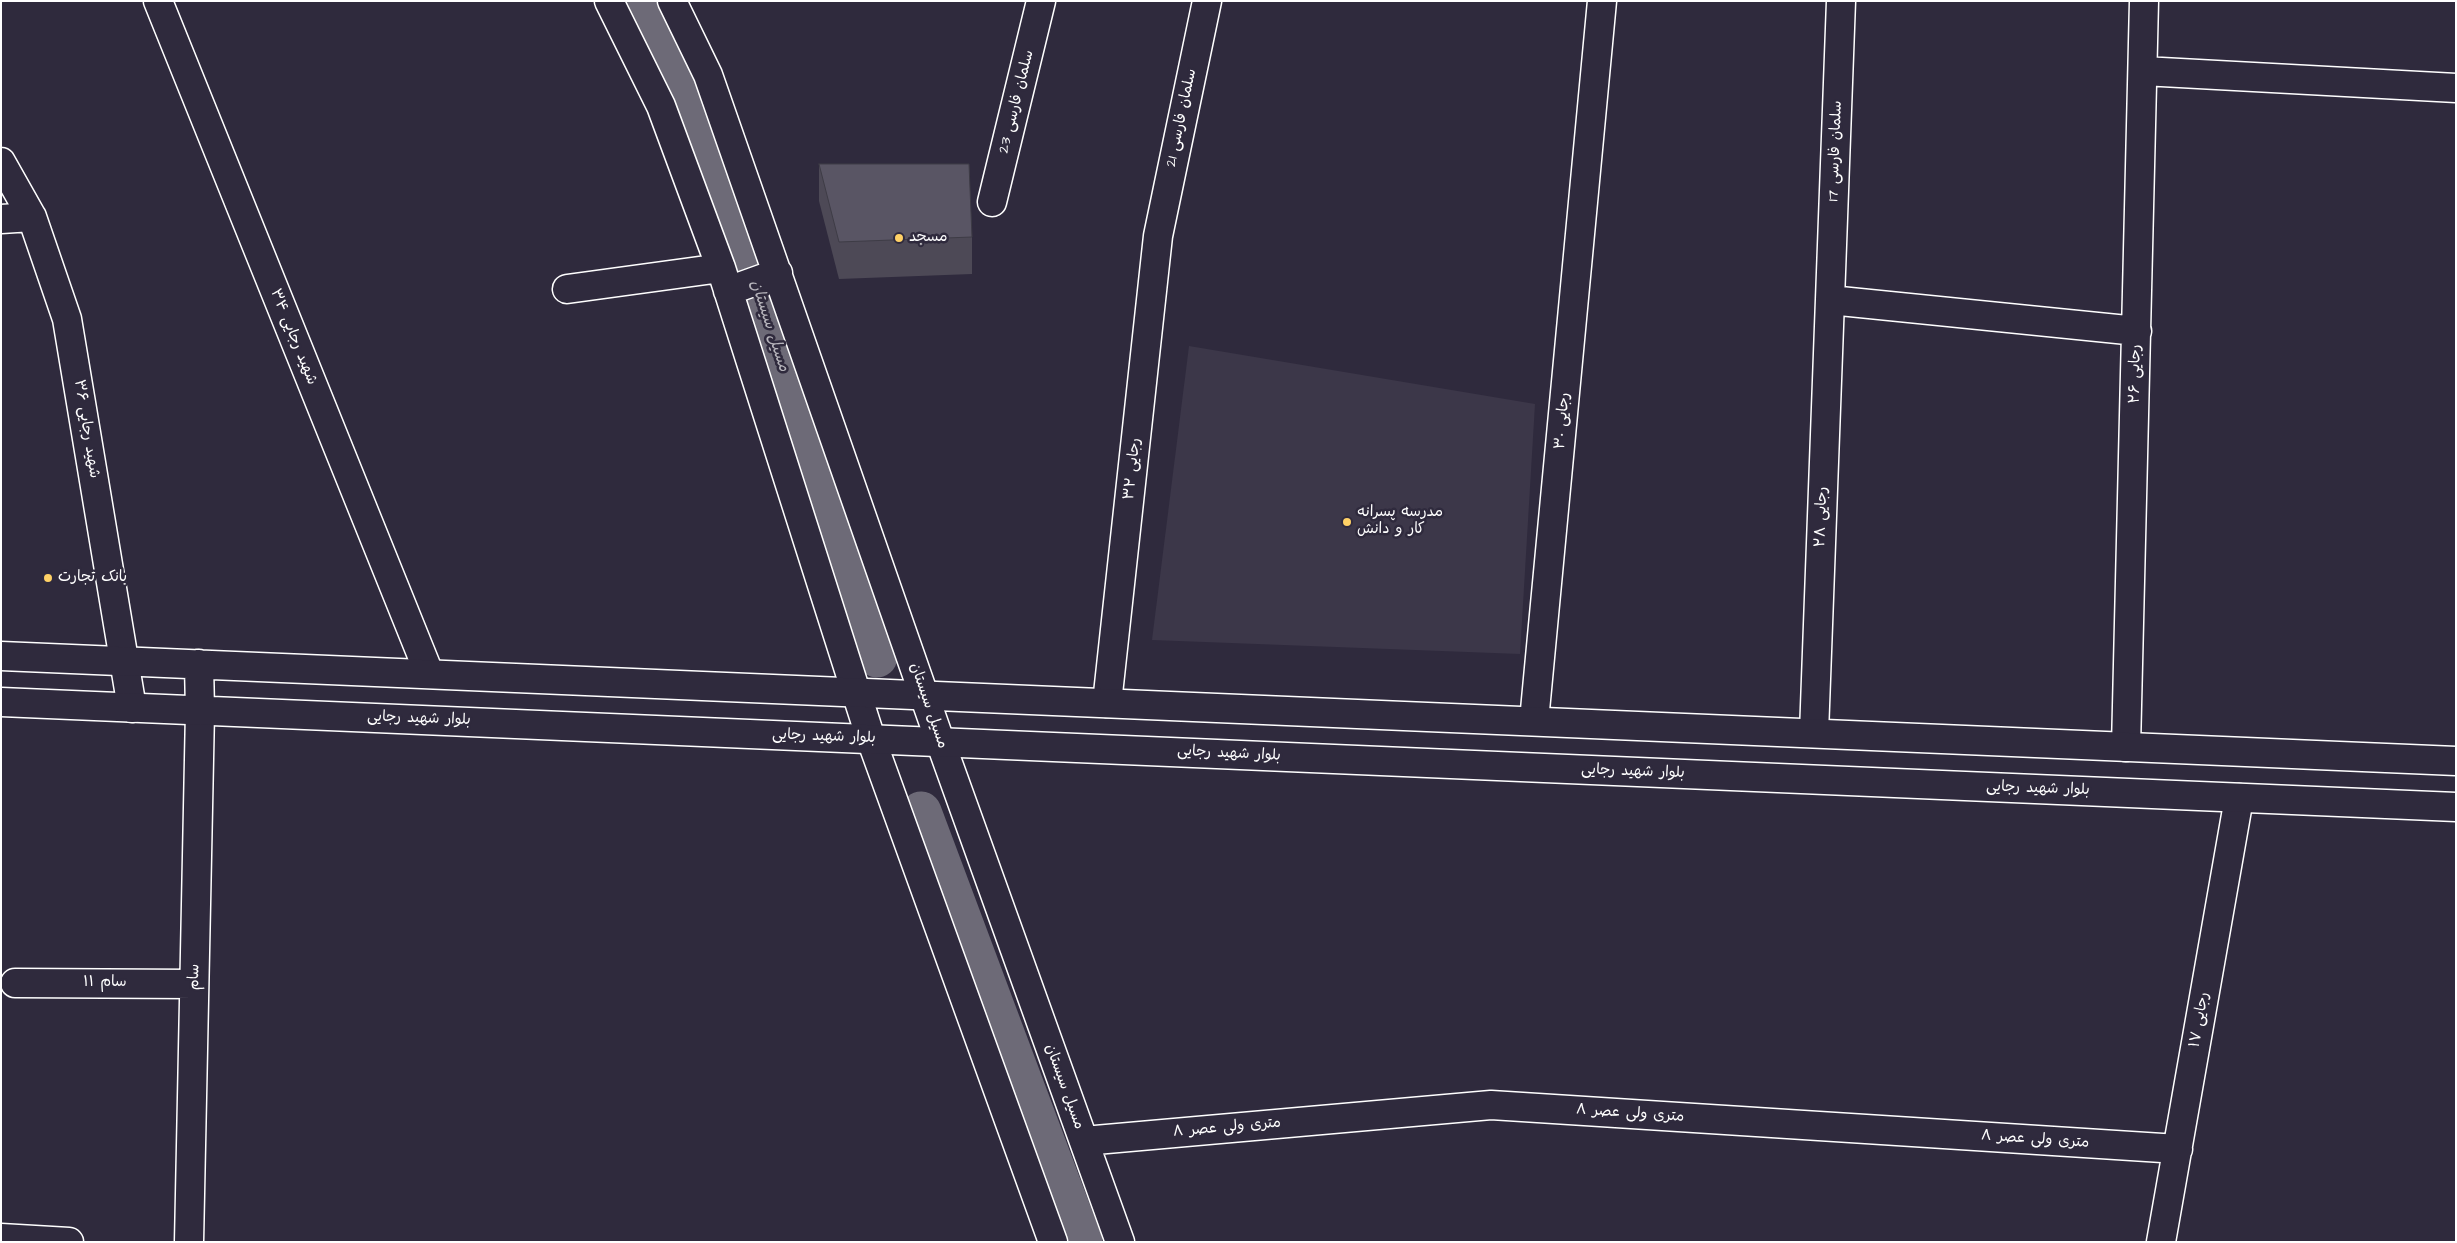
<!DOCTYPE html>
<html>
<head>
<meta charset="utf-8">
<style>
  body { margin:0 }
  #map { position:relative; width:2457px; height:1243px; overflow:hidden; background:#2f2a3d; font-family:"Architects Daughter",sans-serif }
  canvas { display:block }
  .frame { position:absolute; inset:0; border:2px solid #fff; pointer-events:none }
</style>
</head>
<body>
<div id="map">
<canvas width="2457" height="1243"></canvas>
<div class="frame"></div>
</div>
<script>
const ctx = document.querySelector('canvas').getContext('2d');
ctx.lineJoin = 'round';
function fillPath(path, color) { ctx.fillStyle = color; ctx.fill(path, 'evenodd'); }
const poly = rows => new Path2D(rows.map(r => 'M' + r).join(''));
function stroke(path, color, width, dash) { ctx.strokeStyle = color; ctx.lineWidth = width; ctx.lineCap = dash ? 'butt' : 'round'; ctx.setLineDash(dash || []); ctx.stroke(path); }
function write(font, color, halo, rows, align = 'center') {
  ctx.font = font + ' "Architects Daughter","Playpen Sans Arabic",sans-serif'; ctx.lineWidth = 5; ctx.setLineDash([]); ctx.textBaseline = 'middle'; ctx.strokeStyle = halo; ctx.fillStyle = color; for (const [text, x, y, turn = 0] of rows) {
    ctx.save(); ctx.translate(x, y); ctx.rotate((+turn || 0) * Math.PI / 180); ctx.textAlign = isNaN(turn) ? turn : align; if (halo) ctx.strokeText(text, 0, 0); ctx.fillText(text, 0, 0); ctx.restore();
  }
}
const built = poly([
  [1189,346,1535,404,1520,654,1152,640]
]);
const canal = poly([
  [643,1,682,86,741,240,877,657],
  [921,812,1082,1242]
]);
const minor = poly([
  [158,1,429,673],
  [609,1,661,106,721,268,871,739,1053,1242],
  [672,1,708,75,940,741,1120,1242],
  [2143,71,2456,88],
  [1,162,32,217,67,319,132,708],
  [992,202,1041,1],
  [1,219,32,217],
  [567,289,721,268],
  [728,291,778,273],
  [1830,300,2137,331],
  [1107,703,1158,236,1207,1],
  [1534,721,1602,1],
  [1814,733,1841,1],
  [2126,747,2144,1],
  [15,983,194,984],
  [1084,1141,1491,1105,2178,1149],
  [1,1238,69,1242],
  [189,1242,200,711],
  [2161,1242,2239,798]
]);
const major = poly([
  [1,656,2456,761],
  [199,664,200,711],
  [1,702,2456,807]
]);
const wall = poly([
  [819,164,972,237,972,274,839,279,819,201]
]);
const building = poly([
  [819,164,969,164,972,237,839,242,819,164]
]);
const markers = [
  [899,238,5,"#ffd166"],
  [1347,522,5,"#ffd166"],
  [48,578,5,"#ffd166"]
];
const streetNames = [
  ["سلمان فارسی 23",1017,102,-76],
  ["سلمان فارسی 21",1182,118,-78],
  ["سلمان فارسی 17",1836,151,-88],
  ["شهید رجایی ۳۴",293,337,68],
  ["رجایی ۲۶",2136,374,-89],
  ["رجایی ۳۰",1563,421,-85],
  ["شهید رجایی ۳۶",86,429,81],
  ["رجایی ۳۲",1133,469,-84],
  ["رجایی ۲۸",1822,517,-88],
  ["مسیل سیستان",928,706,71],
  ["بلوار شهید رجایی",419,719,2],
  ["بلوار شهید رجایی",824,737,2],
  ["بلوار شهید رجایی",1229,754,3],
  ["بلوار شهید رجایی",1633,772,2],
  ["بلوار شهید رجایی",2038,789,2],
  ["سام",195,977,-89],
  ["سام ۱۱",105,983],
  ["رجایی ۱۷",2200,1020,-80],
  ["مسیل سیستان",1064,1087,70],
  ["۸ متری ولی عصر",1630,1114,4],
  ["۸ متری ولی عصر",1227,1128,-5],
  ["۸ متری ولی عصر",2035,1140,4]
];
const poiNames = [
  ["مسجد",909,238],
  ["مدرسه پسرانه",1357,513],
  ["کار و دانش",1357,530],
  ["بانک تجارت",58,578]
];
const waterNames = [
  ["مسیل سیستان",769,326,72]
];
fillPath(built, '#3c3749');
stroke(canal, '#6d6a77', 41);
stroke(minor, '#fff', 31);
stroke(major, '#fff', 31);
stroke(minor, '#2f2a3d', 28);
stroke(major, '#2f2a3d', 28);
fillPath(wall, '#4d4956');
fillPath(building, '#595564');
stroke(building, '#3e3c46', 1);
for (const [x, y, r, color] of markers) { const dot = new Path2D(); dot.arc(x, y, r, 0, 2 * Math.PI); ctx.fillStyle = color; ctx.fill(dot); stroke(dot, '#2f2a3d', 2); }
write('15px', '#fff', '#2f2a3d', streetNames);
write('15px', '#fff', '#2f2a3d', poiNames, 'left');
write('italic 16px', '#b6b4bb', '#2f2a3d', waterNames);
</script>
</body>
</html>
